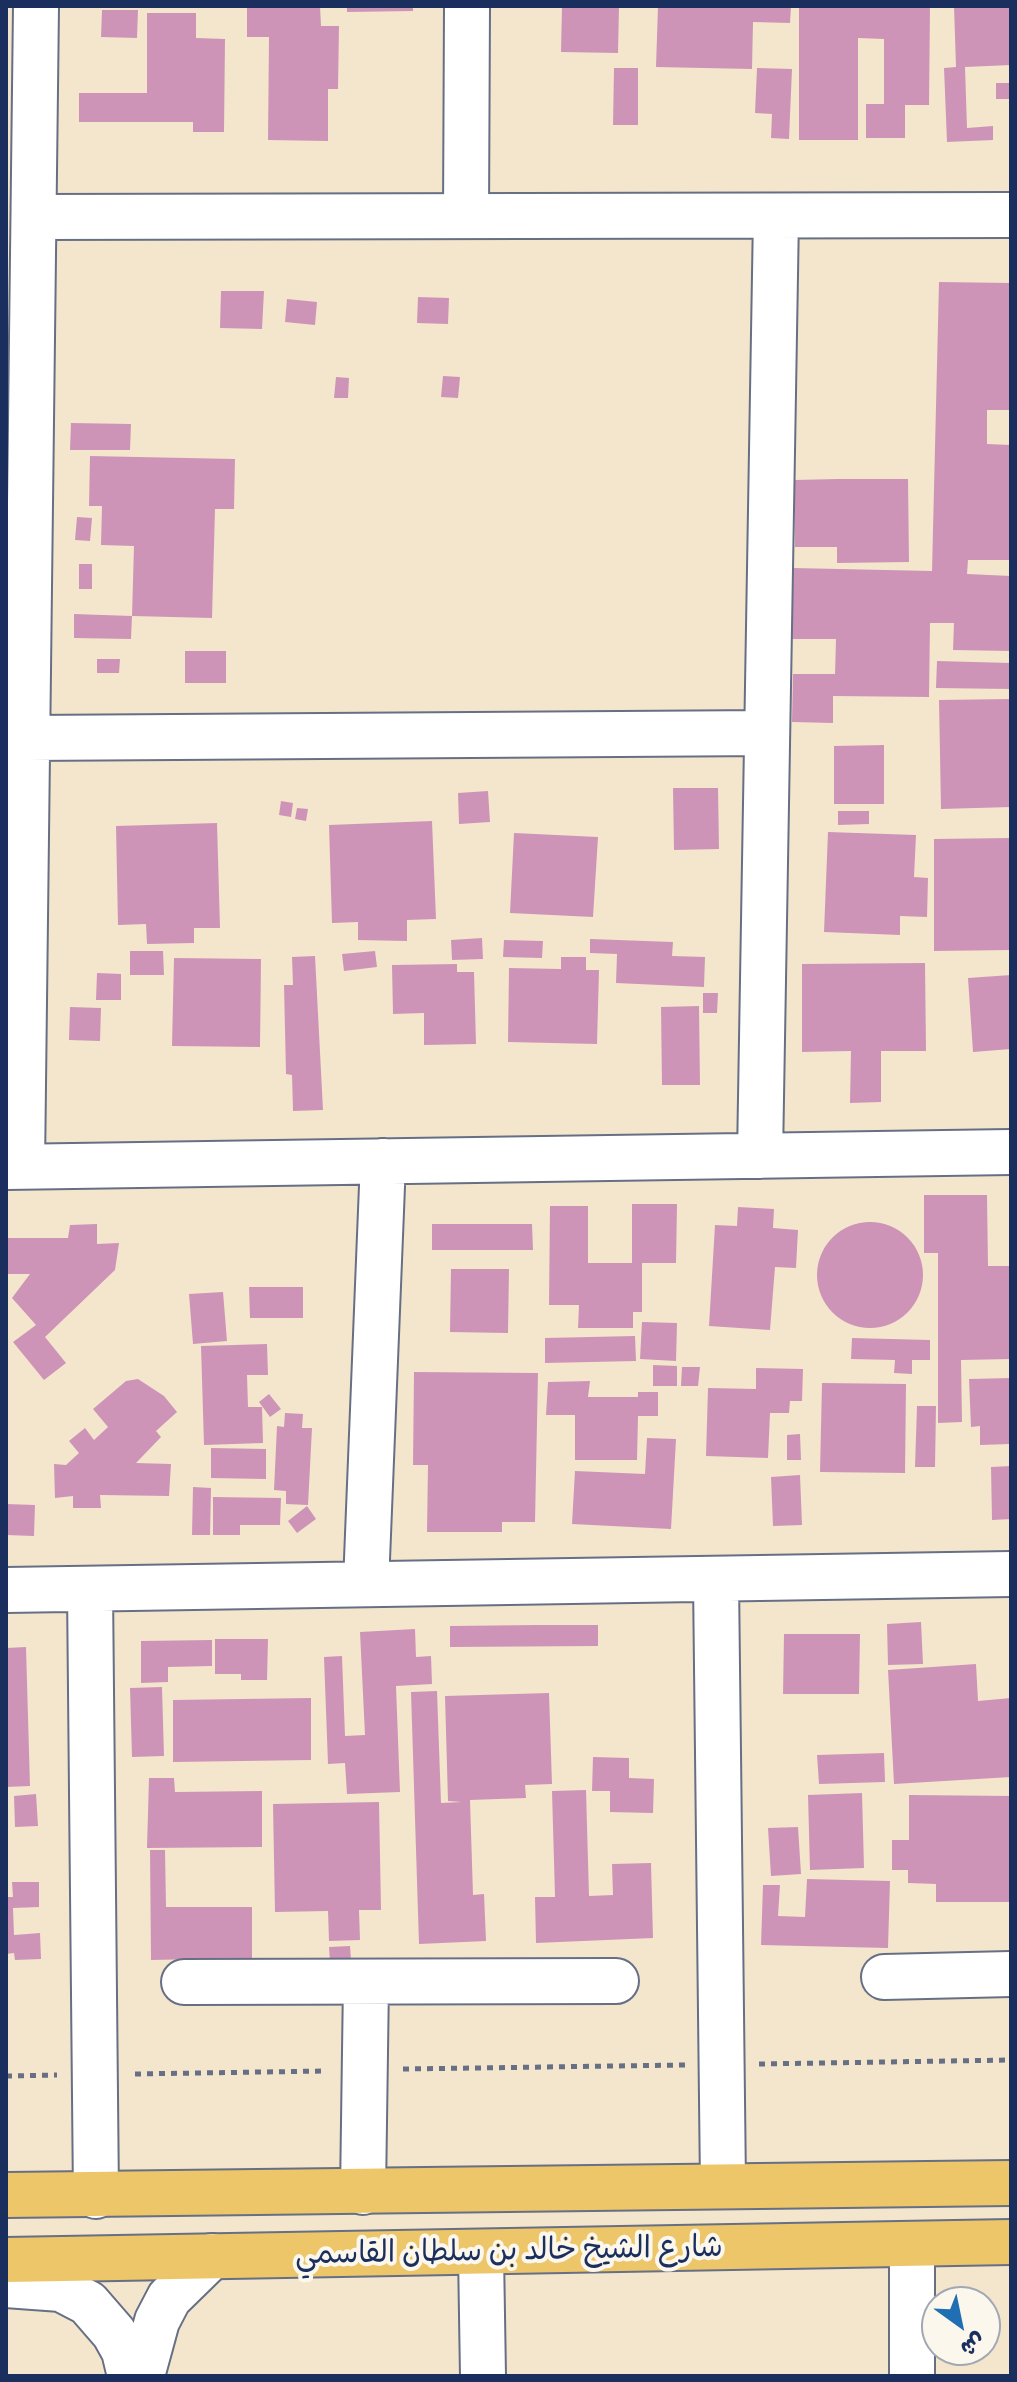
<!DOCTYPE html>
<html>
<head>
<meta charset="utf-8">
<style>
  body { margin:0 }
  #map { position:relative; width:1017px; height:2382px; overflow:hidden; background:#f3e6cd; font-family:Itim,"Playpen Sans Arabic",sans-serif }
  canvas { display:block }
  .frame { position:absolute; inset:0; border:8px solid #1b2f5e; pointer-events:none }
  .north { position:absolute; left:921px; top:2286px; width:80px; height:80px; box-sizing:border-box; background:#fbf7ec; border:2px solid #a1a7b3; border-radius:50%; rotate:147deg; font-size:22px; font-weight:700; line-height:32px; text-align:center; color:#1b2f5e }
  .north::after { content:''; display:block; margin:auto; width:28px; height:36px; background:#1f6fb2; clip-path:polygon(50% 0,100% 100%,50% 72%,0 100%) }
</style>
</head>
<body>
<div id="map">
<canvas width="1017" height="2382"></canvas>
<div class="frame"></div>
<div class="north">ش</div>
</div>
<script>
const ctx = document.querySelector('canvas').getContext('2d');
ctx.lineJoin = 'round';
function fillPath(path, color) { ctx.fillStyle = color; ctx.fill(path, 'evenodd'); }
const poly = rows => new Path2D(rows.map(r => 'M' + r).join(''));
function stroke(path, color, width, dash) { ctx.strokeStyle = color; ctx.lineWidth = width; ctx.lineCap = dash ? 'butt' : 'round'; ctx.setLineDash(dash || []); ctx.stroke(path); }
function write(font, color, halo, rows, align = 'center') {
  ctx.font = font + ' Itim,"Playpen Sans Arabic",sans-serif'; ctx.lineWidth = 8; ctx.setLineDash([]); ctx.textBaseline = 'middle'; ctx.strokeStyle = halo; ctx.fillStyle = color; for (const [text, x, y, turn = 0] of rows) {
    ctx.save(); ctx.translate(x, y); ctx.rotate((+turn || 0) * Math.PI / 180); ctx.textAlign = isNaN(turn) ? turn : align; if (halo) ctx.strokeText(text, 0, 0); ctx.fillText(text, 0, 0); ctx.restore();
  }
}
const building = poly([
  [247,6,320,6,321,26,339,26,338,89,328,89,328,141,268,140,269,37,247,37],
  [347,6,413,6,413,11,347,12],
  [562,6,619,6,618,53,561,52],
  [658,6,791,6,790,23,753,22,752,69,656,67],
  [799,6,930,6,929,105,905,105,905,138,866,138,866,104,884,104,884,39,858,38,858,140,799,140],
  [954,6,1011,6,1011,65,965,67,967,128,993,126,993,140,947,142,944,68,956,67],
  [102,10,138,10,137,38,101,37],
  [147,13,196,13,196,38,225,39,224,132,193,132,193,122,79,122,79,93,147,93],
  [614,68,638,68,638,125,613,125],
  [757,68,792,69,789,139,771,138,772,114,755,113],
  [996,83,1011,83,1011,99,996,99],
  [939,282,1011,283,1011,410,987,410,987,444,1011,445,1011,560,968,560,967,574,1011,576,1011,651,953,650,954,623,930,623,929,697,833,696,833,723,792,722,793,674,835,674,836,639,792,639,793,568,932,571],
  [221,291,264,291,262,329,220,328],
  [418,297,449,298,448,324,417,323],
  [287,299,317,302,315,325,285,322],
  [443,376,460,377,458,398,441,397],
  [336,377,349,378,348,398,334,398],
  [71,423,131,424,130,450,70,450],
  [90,456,235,459,234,509,215,509,212,618,132,616,134,546,101,545,102,506,89,506],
  [837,479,908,479,909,562,837,563,837,547,795,547,795,480],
  [77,517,92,518,90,541,75,540],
  [79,564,92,564,92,589,79,589],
  [74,614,132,616,131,639,74,638],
  [185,651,226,651,226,683,185,683],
  [97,659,120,659,119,673,97,673],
  [937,661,1011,663,1011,689,936,688],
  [1011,699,1011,807,941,809,939,700],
  [884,745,884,804,834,804,834,746],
  [673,788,718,788,719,849,674,850],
  [488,791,490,822,459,824,458,793],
  [281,801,293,803,291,817,279,815],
  [297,808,308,809,306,821,295,819],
  [838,811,869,811,869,824,838,825],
  [432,821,436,919,407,920,407,941,358,940,358,922,332,923,329,825],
  [217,823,220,928,194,928,194,943,147,944,146,924,118,925,116,826],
  [828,832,916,835,914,877,928,878,927,917,900,916,900,935,824,932],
  [514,833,598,837,593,917,510,913],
  [1011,838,1011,950,934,951,934,839],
  [482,938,483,959,452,960,451,940],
  [590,939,673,942,672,956,705,957,704,987,616,983,617,954,590,953],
  [504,940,543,941,542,958,503,957],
  [130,951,163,951,164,975,130,975],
  [375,951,377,967,344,971,342,954],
  [315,956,323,1110,293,1111,292,1075,286,1074,284,985,293,985,292,957],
  [561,957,586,957,586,970,599,970,597,1044,508,1042,509,968,561,969],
  [174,958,261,959,260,1047,172,1046],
  [925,963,926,1051,881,1051,881,1102,850,1103,851,1051,802,1052,802,964],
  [457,964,457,972,474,972,476,1044,424,1045,424,1013,393,1014,392,965],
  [97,973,121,974,121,1000,96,1000],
  [1011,975,1011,1049,973,1052,968,978],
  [703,993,718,993,717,1013,703,1013],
  [699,1006,700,1085,662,1085,661,1007],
  [70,1007,101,1008,100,1041,69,1040],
  [924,1195,987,1195,988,1266,1011,1266,1011,1359,961,1360,962,1422,938,1423,938,1253,924,1253],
  [632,1204,677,1204,676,1263,642,1263,642,1312,633,1312,633,1328,578,1328,579,1305,549,1305,550,1206,588,1206,588,1263,632,1263],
  [738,1207,774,1209,773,1228,798,1230,796,1268,775,1267,770,1330,709,1326,715,1225,737,1226],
  '817 1275a53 53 0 1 1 106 0a53 53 0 1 1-106 0Z',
  [97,1224,97,1244,119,1243,115,1270,45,1337,66,1363,44,1380,13,1342,36,1325,12,1298,30,1274,6,1274,6,1238,68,1238,70,1225],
  [432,1224,532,1224,533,1250,432,1250],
  [451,1269,509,1269,508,1333,450,1332],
  [249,1287,303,1287,303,1318,250,1318],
  [223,1292,227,1341,193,1344,189,1294],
  [642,1322,677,1323,676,1361,640,1359],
  [635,1336,636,1361,545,1363,545,1338],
  [852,1338,930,1340,930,1360,912,1360,912,1374,894,1373,895,1360,851,1359],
  [267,1344,268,1375,247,1375,248,1407,262,1407,263,1443,204,1445,201,1346],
  [653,1365,677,1366,677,1386,653,1386],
  [682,1367,700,1367,698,1386,681,1386],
  [756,1368,803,1369,802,1401,790,1401,789,1413,770,1413,768,1458,706,1456,708,1388,756,1389],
  [414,1372,538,1373,535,1522,502,1522,502,1532,427,1532,428,1465,413,1465],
  [1011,1378,1010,1444,980,1445,980,1426,971,1427,969,1379],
  [138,1379,164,1396,177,1412,156,1431,161,1437,136,1463,171,1464,169,1496,100,1495,101,1508,73,1508,73,1496,55,1498,54,1464,66,1465,79,1453,69,1441,85,1428,94,1440,108,1427,93,1409,126,1381],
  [590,1381,588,1397,638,1397,638,1392,658,1392,658,1416,638,1416,637,1460,575,1460,575,1415,546,1415,548,1382],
  [822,1383,906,1384,905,1473,820,1472],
  [269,1394,281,1409,270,1417,259,1402],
  [917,1406,936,1406,935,1467,915,1467],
  [285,1413,303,1414,302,1428,312,1428,308,1505,286,1504,286,1491,274,1490,277,1426,284,1427],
  [800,1434,801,1460,787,1460,787,1435],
  [647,1438,676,1439,671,1529,572,1524,575,1471,645,1474],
  [211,1448,266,1449,266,1479,211,1478],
  [1011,1466,1011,1519,992,1520,991,1467],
  [800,1475,802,1525,773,1526,771,1477],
  [193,1487,211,1488,210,1535,192,1535],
  [213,1497,281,1498,280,1525,240,1525,240,1535,213,1535],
  [6,1504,35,1505,34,1536,6,1535],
  [307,1506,316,1519,297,1533,288,1521],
  [921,1622,923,1664,888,1665,887,1624],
  [536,1625,598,1625,598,1646,450,1647,450,1626],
  [415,1629,416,1657,431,1656,432,1684,396,1686,400,1792,347,1794,345,1763,328,1764,324,1657,342,1656,345,1736,365,1735,360,1632],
  [784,1634,860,1634,859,1694,783,1694],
  [215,1639,268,1639,267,1680,241,1680,241,1674,215,1674],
  [212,1640,212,1666,168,1667,168,1682,141,1683,141,1641],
  [26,1647,30,1786,6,1787,6,1648],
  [976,1664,978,1701,1011,1698,1011,1777,894,1784,888,1670],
  [162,1687,164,1756,132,1757,130,1688],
  [437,1691,441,1803,462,1802,448,1801,445,1696,549,1693,552,1784,525,1785,526,1798,470,1800,473,1895,484,1894,486,1941,419,1944,411,1692],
  [311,1698,311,1760,173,1762,173,1700],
  [884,1753,885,1782,819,1784,817,1755],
  [593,1757,629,1758,629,1778,654,1779,653,1813,610,1812,610,1791,592,1791],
  [149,1778,174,1778,175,1792,262,1791,262,1847,147,1848],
  [586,1790,589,1896,613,1895,612,1864,651,1863,653,1938,536,1943,535,1897,555,1897,552,1791],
  [862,1793,864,1868,810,1870,808,1795],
  [36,1794,38,1826,15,1827,14,1796],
  [909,1795,1011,1796,1011,1902,936,1902,936,1884,908,1883,908,1870,892,1870,892,1840,909,1840],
  [379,1802,381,1910,359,1910,360,1940,329,1941,328,1911,275,1912,273,1804],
  [798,1827,801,1874,771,1876,768,1828],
  [150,1850,165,1850,166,1907,252,1907,252,1958,151,1960],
  [807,1879,890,1881,888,1948,761,1945,763,1885,780,1885,778,1916,805,1917],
  [12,1882,39,1882,39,1907,13,1908,14,1935,40,1933,41,1959,15,1960,14,1953,6,1954,6,1897,13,1897],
  [350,1946,351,1960,330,1962,329,1947]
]);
const path = poly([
  [759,2064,1011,2060],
  [403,2069,685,2065],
  [135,2074,325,2071],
  [6,2076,57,2075]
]);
const minor = poly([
  [466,216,467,6],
  [35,217,1011,215],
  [28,738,767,733],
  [760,1156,776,216],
  [22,1166,36,6],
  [6,1167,1011,1152],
  [716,1580,723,2186],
  [366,1584,383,1161],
  [90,1589,96,2196],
  [6,1590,1011,1574],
  [884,1977,1011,1974],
  [184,1982,616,1981],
  [363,2192,366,1982],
  [481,2254,483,2376],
  [6,2285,61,2289,88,2303,114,2333,124,2351,130,2376],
  [142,2376,157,2321,169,2298,212,2256],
  [912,2376,912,2244]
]);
const major = poly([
  [6,2195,1011,2183],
  [6,2260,1011,2242]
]);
const streetNames = [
  ["شارع الشيخ خالد بن سلطان القاسمي",509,2252,-1]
];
fillPath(building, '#ce94b8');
stroke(minor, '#676f85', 48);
stroke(major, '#676f85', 48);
stroke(path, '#676f85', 5, [6, 6]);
stroke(minor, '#fff', 44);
stroke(major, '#ecc669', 44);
write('30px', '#1b2f5e', '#fbf7ec', streetNames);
</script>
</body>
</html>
